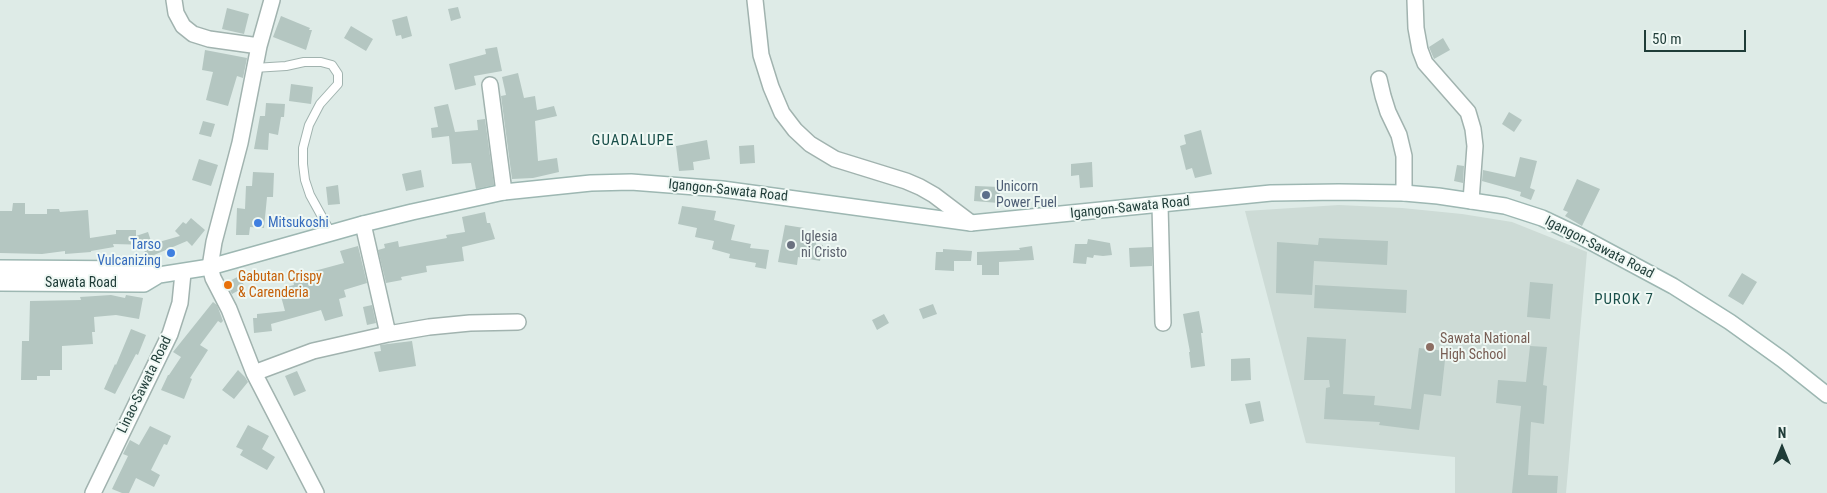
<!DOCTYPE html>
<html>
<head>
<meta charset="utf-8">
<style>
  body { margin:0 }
  #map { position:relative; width:1827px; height:493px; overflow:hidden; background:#deebe7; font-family:"Roboto Condensed",sans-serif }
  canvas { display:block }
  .north { position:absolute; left:1757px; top:423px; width:50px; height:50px; -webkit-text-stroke:4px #eff8f4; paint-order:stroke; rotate:0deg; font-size:14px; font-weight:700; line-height:20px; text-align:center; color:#1f3c38 }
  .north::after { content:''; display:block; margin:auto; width:18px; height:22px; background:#1f3c38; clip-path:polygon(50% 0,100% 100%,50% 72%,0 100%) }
  .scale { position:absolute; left:1644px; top:30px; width:102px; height:22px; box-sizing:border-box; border:2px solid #1f3c38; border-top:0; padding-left:6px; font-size:15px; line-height:18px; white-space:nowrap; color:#1f3c38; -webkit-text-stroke:4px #eff8f4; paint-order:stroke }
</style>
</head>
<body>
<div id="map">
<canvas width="1827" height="493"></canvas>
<div class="north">N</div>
<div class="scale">50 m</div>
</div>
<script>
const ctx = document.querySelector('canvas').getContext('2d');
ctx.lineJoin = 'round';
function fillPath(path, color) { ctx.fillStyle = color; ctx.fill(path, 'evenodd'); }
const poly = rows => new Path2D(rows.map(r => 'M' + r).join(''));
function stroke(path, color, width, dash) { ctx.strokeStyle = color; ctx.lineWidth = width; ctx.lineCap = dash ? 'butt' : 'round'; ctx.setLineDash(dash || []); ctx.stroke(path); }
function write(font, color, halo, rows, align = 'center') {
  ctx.font = font + ' "Roboto Condensed",sans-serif'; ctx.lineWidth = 4; ctx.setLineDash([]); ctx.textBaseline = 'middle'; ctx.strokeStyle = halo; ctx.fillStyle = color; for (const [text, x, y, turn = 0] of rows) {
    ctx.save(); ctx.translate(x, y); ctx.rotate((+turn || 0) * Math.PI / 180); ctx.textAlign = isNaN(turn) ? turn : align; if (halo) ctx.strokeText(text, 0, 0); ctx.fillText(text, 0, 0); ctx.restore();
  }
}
const built = poly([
  [1339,205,1402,208,1462,214,1512,222,1587,252,1566,493,1455,493,1455,457,1306,443,1245,211]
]);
const building = poly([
  [458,7,461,18,451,21,448,9],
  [227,8,249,14,244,34,222,29],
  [281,16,310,28,309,30,312,30,306,50,273,37],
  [407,16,412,36,402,39,401,35,396,36,392,20],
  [351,26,373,39,366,51,344,38],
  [1443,38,1450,50,1434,59,1429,47],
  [497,47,502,71,474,76,476,85,455,90,449,64,486,54,485,49],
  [205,50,247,58,243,78,237,76,228,106,206,100,213,72,202,70],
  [518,73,524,98,535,96,537,110,554,106,557,116,535,121,538,161,557,158,559,172,533,178,512,179,501,96,506,95,502,77],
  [291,84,313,87,311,104,289,101],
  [266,103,285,104,284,117,281,117,278,135,269,133,268,150,254,149,260,116,265,116],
  [448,104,455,132,478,130,477,120,485,119,494,185,476,189,471,163,452,164,449,136,432,138,431,128,438,127,434,107],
  [1509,112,1522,120,1514,132,1502,124],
  [203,121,215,124,211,137,199,134],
  [1201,130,1212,174,1195,178,1192,168,1186,170,1180,146,1186,144,1184,135],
  [707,140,710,159,693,162,694,170,679,171,676,146],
  [754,145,755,163,740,164,739,146],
  [1520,157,1537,161,1530,188,1535,190,1531,200,1520,196,1521,192,1482,181,1483,170,1515,177],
  [199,159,218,165,211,186,192,180],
  [1092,162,1093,187,1080,188,1079,175,1071,176,1071,164],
  [1457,165,1464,166,1463,183,1454,181],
  [421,170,424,187,406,191,402,174],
  [253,172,274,173,273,197,267,197,264,228,250,227,249,235,236,235,237,208,245,209,246,186,252,186],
  [1577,179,1600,189,1582,226,1565,216,1568,212,1563,210],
  [338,185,340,204,328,205,326,187],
  [975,186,1000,187,999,203,974,201],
  [13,203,25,203,25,214,47,214,47,209,59,209,60,212,88,210,90,238,116,234,116,230,136,230,136,236,148,232,152,244,180,236,175,231,183,222,186,224,191,218,205,230,192,246,187,241,147,258,143,247,150,245,113,244,114,247,91,251,91,252,65,254,65,251,42,254,0,253,0,211,12,211],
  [682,206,716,211,714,220,735,225,731,240,751,244,750,248,769,250,766,269,755,267,756,263,729,258,730,254,712,249,714,241,695,237,697,228,678,224],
  [485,212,487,223,490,223,495,239,462,247,464,261,426,266,427,272,401,277,402,280,386,283,378,250,385,248,384,244,398,241,399,247,447,238,446,235,465,232,462,217],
  [785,225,804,228,803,232,817,233,816,244,823,245,820,261,798,257,797,265,778,262],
  [1319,238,1388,241,1387,265,1314,261,1312,295,1276,293,1277,242,1318,245],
  [1088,239,1110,243,1112,255,1103,256,1094,255,1093,258,1087,257,1086,264,1073,263,1075,244,1087,244],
  [358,246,367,283,344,290,346,297,339,299,343,316,325,321,321,310,271,324,272,331,254,333,253,318,257,318,257,314,285,311,279,289,294,285,292,277,344,263,340,251],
  [1032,246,1034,260,999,262,999,275,982,275,982,265,977,265,977,252,1020,250,1019,248],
  [1152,247,1152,266,1130,267,1129,248],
  [943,249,972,251,971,261,954,261,954,271,935,270,936,252,943,252],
  [1742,273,1757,282,1743,305,1728,296],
  [239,276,245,287,232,294,226,283],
  [1530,282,1553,284,1550,319,1527,317],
  [1315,285,1407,290,1406,313,1314,308],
  [111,295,125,298,126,295,143,298,139,319,116,315,94,317,95,332,92,332,93,344,62,346,62,370,50,370,50,376,37,376,37,380,21,380,22,341,29,341,30,301,81,300,80,297],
  [213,302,217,305,223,321,221,323,218,321,200,345,208,350,190,378,192,379,184,399,161,390,168,375,169,375,181,357,173,352],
  [933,304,937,314,923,319,919,309],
  [372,305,376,323,367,325,363,307],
  [1199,311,1203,333,1201,333,1205,366,1191,368,1189,352,1190,352,1183,314],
  [884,314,889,323,877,330,872,320],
  [131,329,146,335,138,355,136,354,115,394,104,389,115,364,116,365],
  [1307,337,1346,339,1343,394,1375,396,1374,405,1411,409,1419,348,1446,351,1441,396,1424,394,1419,430,1379,425,1380,422,1324,419,1326,388,1330,387,1329,380,1304,380],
  [412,341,416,366,379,372,374,352,381,351,380,345],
  [1530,346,1547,347,1543,385,1547,386,1544,424,1531,422,1528,475,1558,476,1557,493,1512,493,1521,406,1496,403,1498,380,1526,382],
  [1250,358,1251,380,1231,381,1231,359],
  [238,370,245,377,248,382,234,399,222,390],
  [297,371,306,391,294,396,285,376],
  [1260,401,1264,421,1250,424,1245,404],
  [248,425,269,436,262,449,275,457,267,470,240,455,243,450,236,447],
  [150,426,171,436,167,445,164,444,151,470,160,475,154,487,136,478,129,493,122,493,112,489,128,456,123,454,130,440,139,445]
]);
const service = poly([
  [254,68,286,66,304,62,321,62,332,65,338,74,338,84,320,104,309,125,303,148,303,164,305,180,310,195,331,233]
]);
const minor = poly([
  [174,0,176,13,183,26,193,34,209,39,259,46],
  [272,0,259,46,240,143,214,242,210,267,213,278,229,309,254,373,316,493],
  [755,0,761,55,771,87,782,113,795,130,810,144,835,159,906,181,920,187,934,195,971,223],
  [1415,0,1416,28,1420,50,1425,63,1468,112,1473,129,1475,146,1471,201],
  [1379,79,1383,96,1388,112,1399,135,1404,156,1404,193],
  [490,85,504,192],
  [1160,205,1163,323],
  [363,224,388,334],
  [254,373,313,351,388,334,429,327,470,323,518,322]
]);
const tertiary = poly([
  [93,493,170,334,180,303,183,273]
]);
const secondary = poly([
  [0,268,142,269,159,275],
  [0,283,144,284,159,275,210,267,363,224,412,212,504,192,591,183,631,182,722,189,971,223,1271,193,1339,192,1404,193,1438,196,1505,206,1542,218,1578,235,1673,286,1730,322,1783,360,1827,395]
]);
const markers = [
  [986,195,5,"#5c6f8a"],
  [258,223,5,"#3f7fe0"],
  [791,245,5,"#6b7280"],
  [171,253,5,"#3f7fe0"],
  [228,285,5,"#e8710a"],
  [1430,347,5,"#8d6e63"]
];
const serviceNames = [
  ["Unicorn",996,187],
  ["Power Fuel",996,203]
];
const streetNames = [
  ["Igangon-Sawata Road",728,191,6],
  ["Igangon-Sawata Road",1130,208,-6],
  ["Igangon-Sawata Road",1599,248,27],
  ["Sawata Road",81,283],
  ["Linao-Sawata Road",145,385,-64]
];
const shopNames = [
  ["Mitsukoshi",268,223],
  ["Tarso",161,245,"right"],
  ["Vulcanizing",161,261,"right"]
];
const worshipNames = [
  ["Iglesia",801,237],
  ["ni Cristo",801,253]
];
const foodNames = [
  ["Gabutan Crispy",238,277],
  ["& Carenderia",238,293]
];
const educationNames = [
  ["Sawata National",1440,339],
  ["High School",1440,355]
];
const neighbourhoodNames = [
  ["GUADALUPE",633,141],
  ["PUROK 7",1624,300]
];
fillPath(built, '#cddbd6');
fillPath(building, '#b4c6c1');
stroke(service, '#a1b3af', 10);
stroke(minor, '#a1b3af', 18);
stroke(tertiary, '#a1b3af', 18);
stroke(secondary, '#9db7b2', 18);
stroke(service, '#fff', 8);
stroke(minor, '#fff', 15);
stroke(tertiary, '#fff', 15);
stroke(secondary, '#fff', 15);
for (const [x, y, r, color] of markers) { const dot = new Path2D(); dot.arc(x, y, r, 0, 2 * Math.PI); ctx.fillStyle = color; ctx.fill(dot); stroke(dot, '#eff8f4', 2); }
write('14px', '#4e5e75', '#eff8f4', serviceNames, 'left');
write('14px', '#1f3c38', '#eff8f4', streetNames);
write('14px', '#366cbe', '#eff8f4', shopNames, 'left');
write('14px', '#5b616d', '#eff8f4', worshipNames, 'left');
write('14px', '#c56008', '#eff8f4', foodNames, 'left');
write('14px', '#785e54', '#eff8f4', educationNames, 'left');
ctx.letterSpacing = '1px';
write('15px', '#1a4f4a', '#eff8f4', neighbourhoodNames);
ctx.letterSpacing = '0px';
</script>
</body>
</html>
